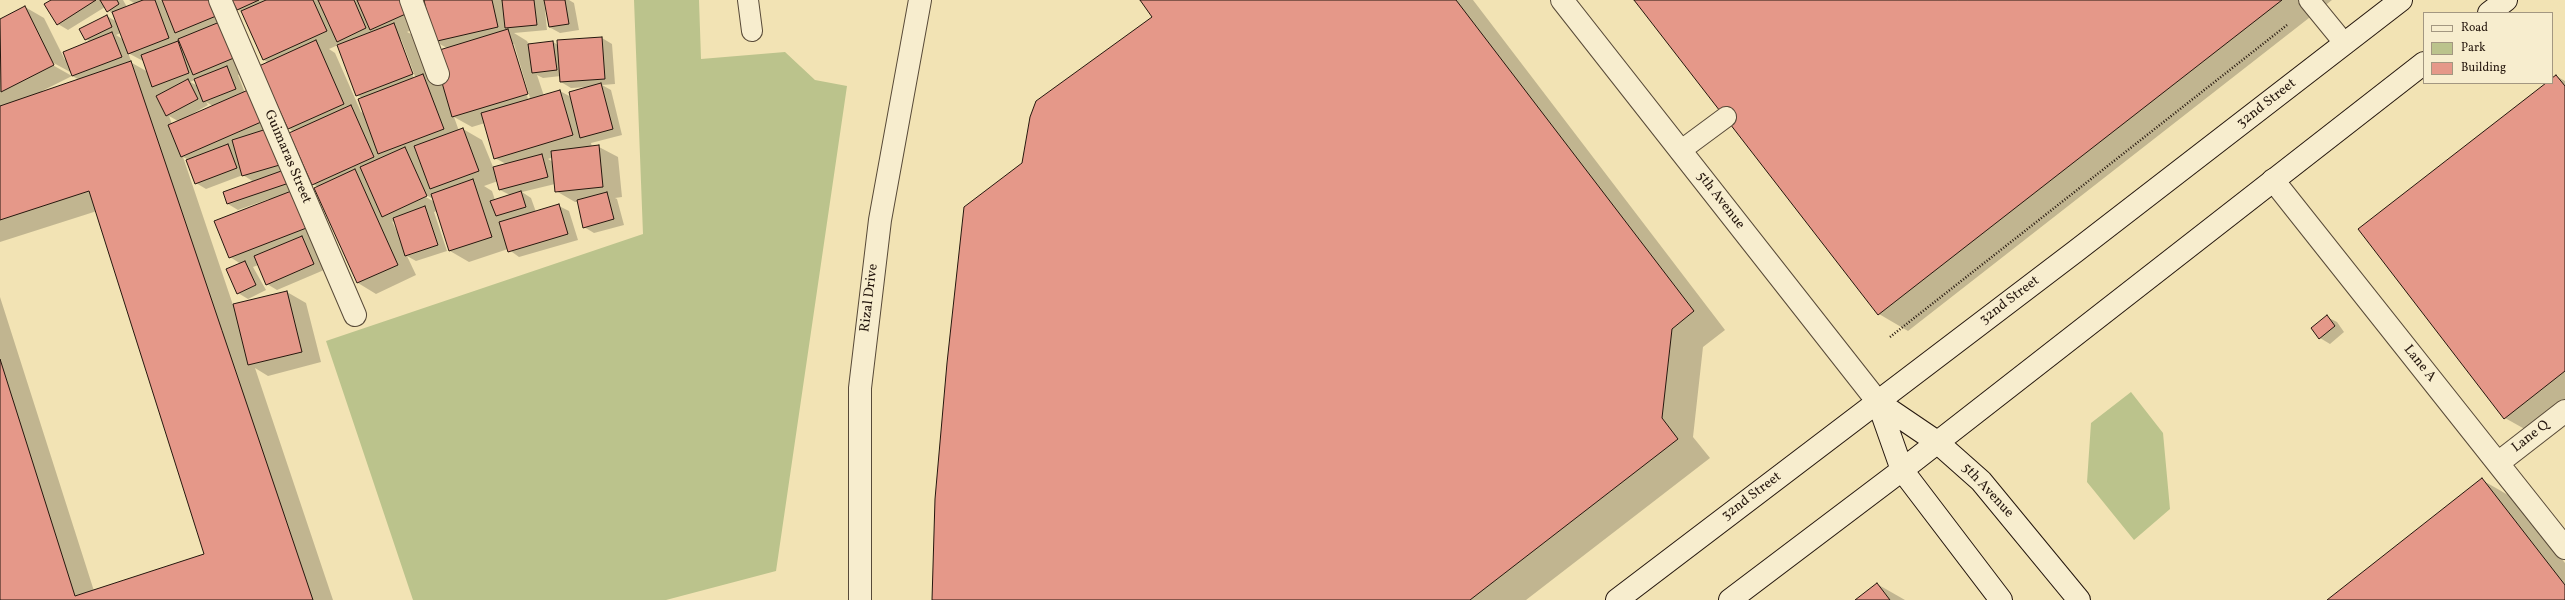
<!DOCTYPE html>
<html>
<head>
<meta charset="utf-8">
<style>
  body { margin:0 }
  #map { position:relative; width:2565px; height:600px; overflow:hidden; background:#f2e3b4; font-family:Vollkorn,serif }
  canvas { display:block }
  .legend { position:absolute; left:2423px; top:12px; width:130px; height:72px; box-sizing:border-box; background:#f7edce; border:1px solid #a39781; margin:0; padding:5px 7px; list-style:none; font-size:12px; color:#25170e }
  .legend li { display:flex; align-items:center; gap:8px; height:20px }
  .legend b { width:20px; border:1px solid #a39781 }
</style>
</head>
<body>
<div id="map">
<canvas width="2565" height="600"></canvas>
<ul class="legend">
<li><b style="height:5px;background:#f7edce"></b>Road</li>
<li><b style="height:11px;background:#bbc38c"></b>Park</li>
<li><b style="height:11px;background:#e59889"></b>Building</li>
</ul>
</div>
<script>
const ctx = document.querySelector('canvas').getContext('2d');
ctx.lineJoin = 'round';
function fillPath(path, color) { ctx.fillStyle = color; ctx.fill(path, 'evenodd'); }
const poly = rows => new Path2D(rows.map(r => 'M' + r).join(''));
function stroke(path, color, width, dash) { ctx.strokeStyle = color; ctx.lineWidth = width; ctx.lineCap = dash ? 'butt' : 'round'; ctx.setLineDash(dash || []); ctx.stroke(path); }
function write(font, color, halo, rows, align = 'center') {
  ctx.font = font + ' Vollkorn,serif'; ctx.lineWidth = 3.5; ctx.setLineDash([]); ctx.textBaseline = 'middle'; ctx.strokeStyle = halo; ctx.fillStyle = color; for (const [text, x, y, turn = 0] of rows) {
    ctx.save(); ctx.translate(x, y); ctx.rotate((+turn || 0) * Math.PI / 180); ctx.textAlign = isNaN(turn) ? turn : align; if (halo) ctx.strokeText(text, 0, 0); ctx.fillText(text, 0, 0); ctx.restore();
  }
}
const green = poly([
  [634,0,699,0,701,59,785,52,815,80,847,86,776,571,666,600,413,600,326,341,643,234],
  [2131,392,2163,433,2170,509,2134,540,2087,482,2091,423]
]);
const shadow = poly([
  [52,0,123,0,127,7,136,4,129,0,160,0,165,4,163,0,228,0,237,26,245,31,260,66,238,75,245,93,255,88,269,63,264,60,242,12,237,9,233,0,419,0,429,22,407,32,413,35,429,78,444,87,447,48,434,41,425,0,544,0,547,30,514,33,527,41,529,45,553,42,558,45,558,41,602,38,612,44,615,84,602,85,611,90,622,135,591,143,592,147,599,147,618,157,622,197,615,198,617,199,624,225,594,233,584,227,578,202,575,202,556,191,555,184,522,192,531,198,536,212,559,206,569,211,578,240,519,257,508,249,469,262,450,251,437,211,434,212,447,251,416,261,407,256,416,275,376,294,358,283,318,187,313,184,294,132,288,128,281,112,279,113,327,237,312,243,324,270,277,290,267,284,258,265,253,267,266,290,248,299,238,293,241,264,230,257,269,199,238,210,228,204,254,182,243,175,206,189,196,183,189,160,183,157,233,305,287,292,306,303,321,362,268,376,255,368,333,600,0,600,0,297,94,591,205,555,97,211,0,242,0,20,25,7,44,18,65,60,91,42,86,39,107,16,117,22,114,15,105,7,68,30,58,24],
  [121,33,124,40,116,35],
  [399,39,401,39,416,79,414,79],
  [512,44,514,44,530,98,528,99],
  [338,45,357,95,362,98,365,114,361,112,335,53,329,49],
  [128,53,145,62,148,72,132,63],
  [50,61,72,73,72,76,49,63],
  [537,75,543,78,561,76,561,82,571,88,590,87,571,97,560,91,544,96],
  [72,76,80,80,43,92,42,91],
  [195,80,198,86,190,82],
  [206,102,213,106,187,117,208,105],
  [169,116,178,121,172,124],
  [454,117,472,127,485,123,495,158,506,164,496,174,482,140,463,129,459,131],
  [553,157,553,162,548,159],
  [498,181,500,190,510,195,495,200,492,191,484,186],
  [423,193,433,199,433,201,422,195],
  [392,221,395,223,398,231,397,232],
  [545,0,569,0,574,3,579,30,560,33,549,27],
  [1141,0,1473,0,1725,330,1703,347,1693,437,1710,458,1526,600,933,600,1023,163,1154,17],
  [1635,0,2332,0,1908,331,1879,314],
  [2556,76,2565,81,2565,405,2530,432,2505,418,2548,83,2552,83,2552,80],
  [2327,317,2337,322,2344,332,2330,344,2320,338],
  [2482,480,2515,499,2565,563,2565,600,2328,600],
  [1877,584,1905,600,1857,600]
]);
const building = poly([
  [51,0,96,0,57,25,44,4,51,0],
  [100,0,117,0,119,4,107,12,100,0],
  [143,0,155,0,169,38,128,54,112,12,143,0],
  [162,0,214,0,221,14,175,33,162,0],
  [232,0,259,0,237,10,232,0],
  [266,0,313,0,327,31,263,60,241,11,266,0],
  [318,0,354,0,366,28,337,42,318,0],
  [357,0,405,0,410,12,370,30,357,0],
  [424,0,492,0,498,27,433,42,424,0],
  [502,0,534,0,537,25,505,28,502,0],
  [544,0,565,0,569,24,549,27,544,0],
  [1140,0,1456,0,1694,311,1672,329,1662,418,1678,439,1470,600,932,600,935,499,947,363,964,207,1022,163,1030,117,1036,101,1152,17,1140,0],
  [1634,0,2282,0,1878,315,1634,0],
  [25,6,54,65,1,92,0,19,25,6],
  [107,15,112,27,85,40,79,29,107,15],
  [227,19,241,55,193,75,178,39,227,19],
  [394,23,413,74,356,96,337,45,394,23],
  [508,29,528,94,452,117,433,52,508,29],
  [112,32,122,57,72,76,63,52,112,32],
  [602,37,605,79,560,82,557,40,602,37],
  [316,40,344,104,288,129,259,66,316,40],
  [178,41,189,73,152,87,141,55,178,41],
  [553,41,557,70,532,73,528,44,553,41],
  [131,61,313,600,0,600,0,359,75,596,204,554,89,191,0,220,0,106,131,61],
  [227,66,236,89,203,102,194,79,227,66],
  [423,74,444,129,378,154,358,99,423,74],
  [2556,75,2565,86,2565,371,2504,419,2358,229,2546,83,2552,83,2552,78,2556,75],
  [188,79,198,99,166,116,156,96,188,79],
  [601,83,613,129,580,138,569,92,601,83],
  [255,87,268,119,181,157,168,125,255,87],
  [560,90,573,135,494,159,481,113,560,90],
  [351,105,374,157,312,185,289,133,351,105],
  [273,127,283,164,242,176,232,140,273,127],
  [463,128,479,171,430,189,414,146,463,128],
  [228,144,237,168,195,184,186,160,228,144],
  [599,145,603,187,555,192,551,151,599,145],
  [405,147,427,196,382,217,360,167,405,147],
  [542,154,548,177,499,190,493,167,542,154],
  [355,169,398,265,357,283,314,188,355,169],
  [284,170,289,183,227,204,223,192,284,170],
  [473,179,492,237,449,251,431,194,473,179],
  [294,190,309,227,229,258,214,221,294,190],
  [521,191,526,207,496,216,490,201,521,191],
  [607,192,614,219,583,228,577,200,607,192],
  [559,204,568,234,508,252,499,222,559,204],
  [425,206,438,245,405,256,393,218,425,206],
  [302,236,314,264,266,285,254,256,302,236],
  [245,261,256,285,237,294,226,269,245,261],
  [287,291,302,352,248,365,233,304,287,291],
  [2327,315,2335,326,2319,339,2311,328,2327,315],
  [2482,478,2565,585,2565,600,2327,600,2482,478],
  [1877,583,1890,600,1855,600,1877,583]
]);
const path = poly([
  [1890,337,2287,25]
]);
const service = poly([
  [748,0,752,31],
  [2309,0,2345,44],
  [1680,151,1726,117]
]);
const minor = poly([
  [220,0,355,315],
  [411,0,438,74],
  [1562,0,1878,402],
  [2273,180,2565,548],
  [2498,463,2565,411],
  [860,600,860,388,880,220,920,0]
]);
const secondary = poly([
  [2489,13,2506,0],
  [1878,402,1937,442,1981,481,2079,600],
  [1878,402,1902,470,2001,600],
  [1617,600,2076,251,2401,0],
  [1730,600,1902,470,2424,63]
]);
const streetNames = [
  ["32nd Street",2267,104,-38],
  ["Guimaras Street",287,157,67],
  ["5th Avenue",1720,201,52],
  ["Rizal Drive",870,298,-83],
  ["32nd Street",2010,301,-37],
  ["Lane A",2419,364,51],
  ["Lane Q",2531,437,-38],
  ["5th Avenue",1987,491,47],
  ["32nd Street",1752,497,-37]
];
fillPath(green, '#bbc38c');
fillPath(shadow, '#0003');
fillPath(building, '#e59889');
stroke(building, '#25170e', 1);
stroke(service, '#584a38', 22);
stroke(minor, '#584a38', 24);
stroke(secondary, '#25170e', 24);
stroke(path, '#25170e', 2.5, [1, 2]);
stroke(service, '#f7edce', 20);
stroke(minor, '#f7edce', 22);
stroke(secondary, '#f7edce', 22);
write('14px', '#25170e', '#f7edce', streetNames);
</script>
</body>
</html>
